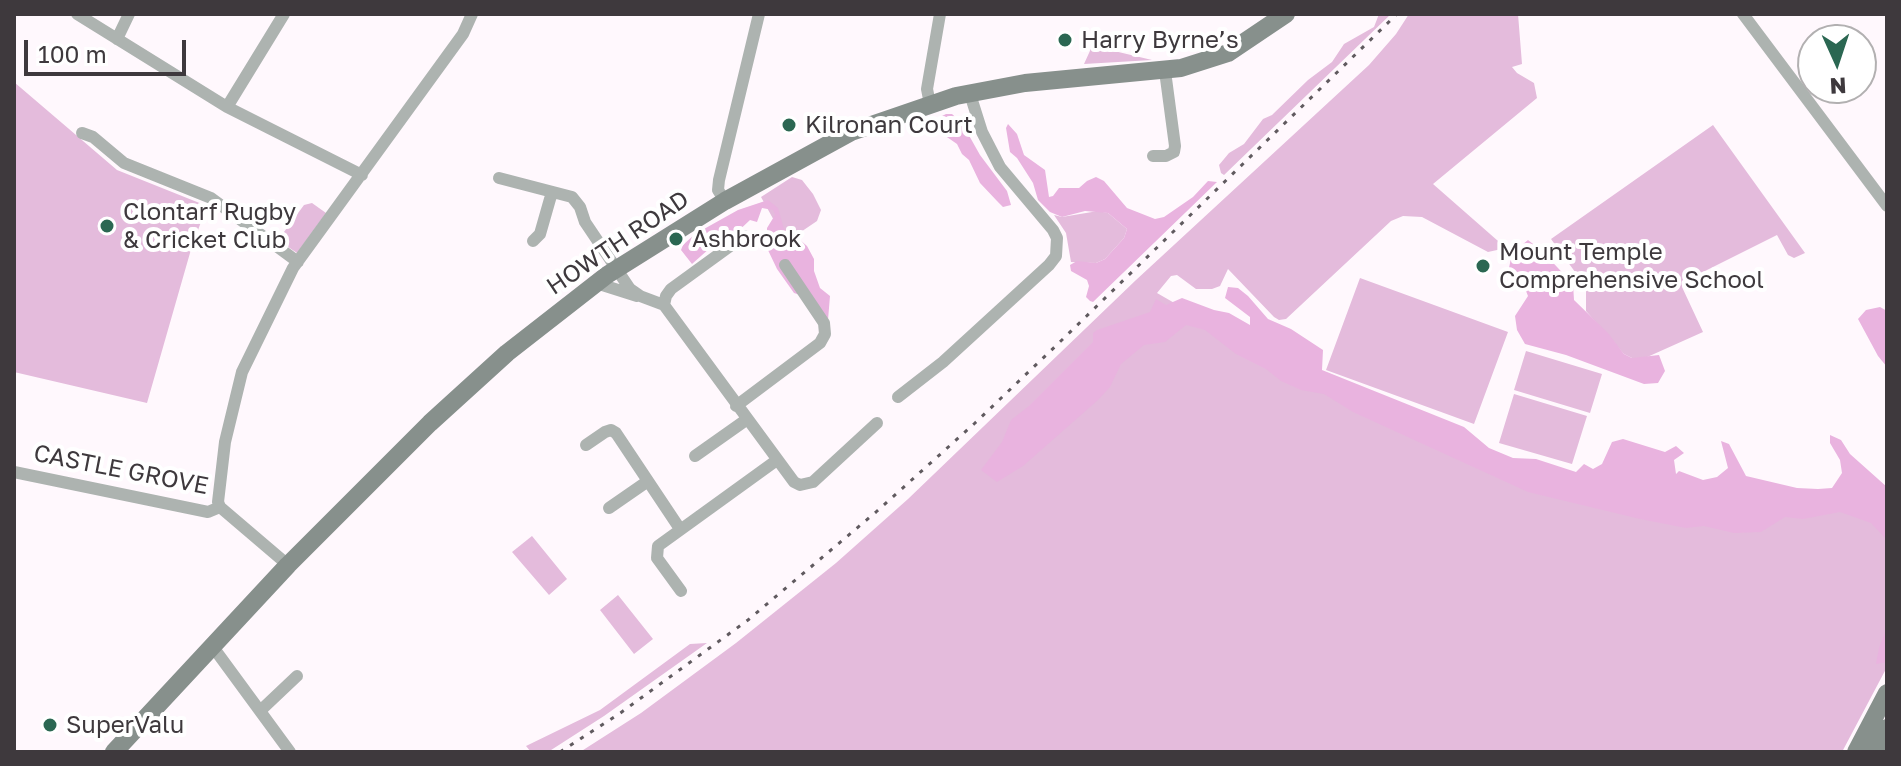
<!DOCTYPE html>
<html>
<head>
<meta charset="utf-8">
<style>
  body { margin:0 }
  #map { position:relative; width:1901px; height:766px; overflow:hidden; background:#fff8fd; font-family:"Golos Text",sans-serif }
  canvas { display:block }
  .frame { position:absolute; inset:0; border:16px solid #3e393d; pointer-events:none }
  .north { position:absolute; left:1797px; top:24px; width:80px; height:80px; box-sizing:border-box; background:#fff; border:2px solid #b2b0b1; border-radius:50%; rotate:177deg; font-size:22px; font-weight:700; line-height:32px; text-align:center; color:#3e393d }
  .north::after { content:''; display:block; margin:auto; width:28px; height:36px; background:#2b6752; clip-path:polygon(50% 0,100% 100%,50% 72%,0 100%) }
  .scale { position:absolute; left:24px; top:40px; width:162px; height:36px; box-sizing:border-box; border:4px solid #3e393d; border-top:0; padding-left:10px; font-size:24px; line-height:28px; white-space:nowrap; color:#3e393d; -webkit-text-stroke:6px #fff; paint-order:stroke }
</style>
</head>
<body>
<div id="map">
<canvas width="1901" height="766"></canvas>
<div class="frame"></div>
<div class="north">N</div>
<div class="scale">100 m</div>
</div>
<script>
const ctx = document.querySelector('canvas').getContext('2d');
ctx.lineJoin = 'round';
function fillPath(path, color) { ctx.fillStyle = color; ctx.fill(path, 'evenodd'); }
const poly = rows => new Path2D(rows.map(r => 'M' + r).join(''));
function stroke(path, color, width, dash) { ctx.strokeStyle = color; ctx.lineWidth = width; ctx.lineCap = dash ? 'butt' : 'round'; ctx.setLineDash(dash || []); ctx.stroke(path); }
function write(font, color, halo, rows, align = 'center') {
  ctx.font = font + ' "Golos Text",sans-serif'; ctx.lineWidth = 8; ctx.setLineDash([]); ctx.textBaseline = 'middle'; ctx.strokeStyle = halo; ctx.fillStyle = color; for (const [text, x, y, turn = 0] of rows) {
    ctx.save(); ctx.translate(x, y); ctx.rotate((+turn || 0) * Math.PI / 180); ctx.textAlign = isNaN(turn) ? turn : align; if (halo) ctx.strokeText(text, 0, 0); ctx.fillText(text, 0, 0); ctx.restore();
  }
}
const green = poly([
  [1379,14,1391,14,1224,175,1221,173,1219,165,1229,153,1244,144,1263,119,1272,115,1308,80,1332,62,1344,44,1374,27],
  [1409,14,1518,14,1522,64,1512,67,1517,73,1534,83,1537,98,1433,184,1506,248,1488,252,1422,217,1403,216,1391,221,1286,319,1279,320,1274,317,1228,269,1220,286,1212,289,1196,289,1177,275,1171,276,1157,293,1237,339,1489,459,1600,491,1840,510,1887,522,1887,667,1842,752,580,752,641,713,736,643,836,563,908,499,1136,280,1369,65,1396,34],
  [1094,42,1110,50,1152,60,1084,64],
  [14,82,117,170,207,206,192,246,147,403,14,372],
  [1713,125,1805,253,1794,258,1788,255,1777,235,1683,282,1682,287,1703,332,1645,358,1632,358,1624,354,1586,311,1586,287,1551,239],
  [792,177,802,180,813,194,821,210,817,221,786,242,761,197],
  [312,203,326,213,297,253,278,240,304,205],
  [1098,211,1108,213,1127,229,1124,238,1105,259,1096,263,1071,262,1066,233,1054,215,1062,217],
  [1360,278,1508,332,1474,424,1326,370],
  [1526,351,1602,374,1590,413,1514,390],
  [1514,394,1587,416,1572,464,1499,443],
  [532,536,567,579,549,595,512,552],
  [618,595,653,639,634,654,600,610],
  [707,643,604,716,548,752,531,752,526,746,600,710,690,644]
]);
const forest = poly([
  [946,114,952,114,962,123,980,155,1007,191,1011,205,1003,207,997,201,980,183,969,160,962,154,957,144,944,135,939,126,940,117],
  [1008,124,1017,134,1024,155,1045,170,1049,197,1053,196,1059,188,1079,188,1087,181,1096,177,1104,181,1127,208,1155,219,1164,217,1193,197,1208,181,1217,182,1093,302,1090,301,1086,297,1089,286,1087,280,1071,271,1070,265,1077,261,1096,263,1105,259,1124,238,1127,229,1108,213,1085,211,1062,217,1050,212,1038,200,1033,183,1017,158,1010,152,1006,128],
  [768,200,778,208,786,236,799,239,807,246,814,259,814,271,820,288,830,296,828,320,812,299,794,293,777,269,767,248,767,228,775,215,773,210,762,208,757,222,750,220,732,237,719,240,692,264,681,250,683,245,695,234,738,210],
  [1528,240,1542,251,1573,284,1574,300,1608,333,1624,354,1632,358,1659,355,1665,371,1658,383,1644,384,1566,355,1525,344,1517,330,1515,316,1528,296,1522,281,1509,268,1512,253],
  [1228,287,1238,288,1248,296,1268,319,1291,329,1323,350,1322,370,1464,427,1489,448,1513,458,1536,459,1576,472,1584,464,1593,469,1602,464,1612,442,1623,439,1665,452,1676,446,1684,453,1674,460,1676,474,1679,471,1703,480,1717,477,1728,468,1721,441,1729,444,1746,476,1797,488,1818,489,1832,488,1842,473,1840,460,1830,443,1830,435,1841,440,1850,454,1887,487,1887,540,1871,523,1840,512,1803,519,1785,517,1761,532,1734,533,1704,526,1686,528,1640,519,1528,492,1353,412,1324,394,1301,390,1281,381,1266,369,1236,354,1205,330,1186,325,1165,342,1144,345,1121,364,1110,387,1098,400,1023,466,997,482,981,470,1002,442,1011,420,1029,406,1093,342,1093,333,1097,330,1150,312,1156,299,1166,305,1182,298,1214,310,1229,313,1250,325,1250,317,1225,298],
  [1880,307,1887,311,1887,367,1878,356,1858,319,1866,310],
  [1887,627,1887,662,1876,664,1879,648]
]);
const minor = poly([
  [77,14,227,107,362,175],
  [1743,14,1887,206],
  [117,39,129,14],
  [930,104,927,89,940,14],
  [227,107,284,14],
  [82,133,93,137,124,163,211,198,298,262],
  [1153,156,1166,156,1174,152,1175,146,1165,71],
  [499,178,572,197,580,207,585,222,630,289,640,296,664,305,794,482,800,485,813,482,877,423],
  [725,201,718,190,719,180,759,14],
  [533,241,540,234,552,192],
  [596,283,637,296],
  [664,305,666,296,671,289,744,236],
  [898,397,943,362,1049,265,1056,256,1057,238,1053,230,1000,167,982,132,970,94],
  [736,406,820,343,825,334,824,323,785,265],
  [586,445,605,432,611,430,616,433,680,529],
  [695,456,746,420],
  [14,472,208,512,220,507],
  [609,508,648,481],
  [288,565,220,507,218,502,225,442,242,372,293,268,463,34,472,14],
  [681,591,657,558,658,546,777,460],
  [213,647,290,752],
  [260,711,297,676]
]);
const secondary = poly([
  [114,752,288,565,430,423,507,353,607,275,725,201,851,132,956,96,1025,83,1181,68,1228,53,1286,14],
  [1856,752,1887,693],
  [1875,752,1887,728]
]);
const rail = poly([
  [560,752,619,714,748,620,876,512,975,423,1064,338,1397,14]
]);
const markers = [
  [1065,40,8,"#2b6752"],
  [789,125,8,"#2b6752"],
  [107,226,8,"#2b6752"],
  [676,239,8,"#2b6752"],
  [1483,266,8,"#2b6752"],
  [50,725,8,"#2b6752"]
];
const poiNames = [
  ["Harry Byrne’s",1081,40],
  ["Kilronan Court",805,125],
  ["Clontarf Rugby",123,212],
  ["& Cricket Club",123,240],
  ["Ashbrook",692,239],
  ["Mount Temple",1499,252],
  ["Comprehensive School",1499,280],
  ["SuperValu",66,725]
];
const streetNames = [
  ["HOWTH ROAD",618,243,-34],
  ["CASTLE GROVE",121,470,11]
];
fillPath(green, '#e4bbdc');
fillPath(forest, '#e9b3df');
stroke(minor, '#adb3b0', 12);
stroke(secondary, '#87908c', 18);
stroke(rail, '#605a5f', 3, [4, 8]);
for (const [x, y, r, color] of markers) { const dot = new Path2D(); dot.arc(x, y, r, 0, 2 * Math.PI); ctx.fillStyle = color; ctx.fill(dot); stroke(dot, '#fff', 3); }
write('24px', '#3e393d', '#fff', poiNames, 'left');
write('24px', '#3e393d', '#fff', streetNames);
</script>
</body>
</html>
